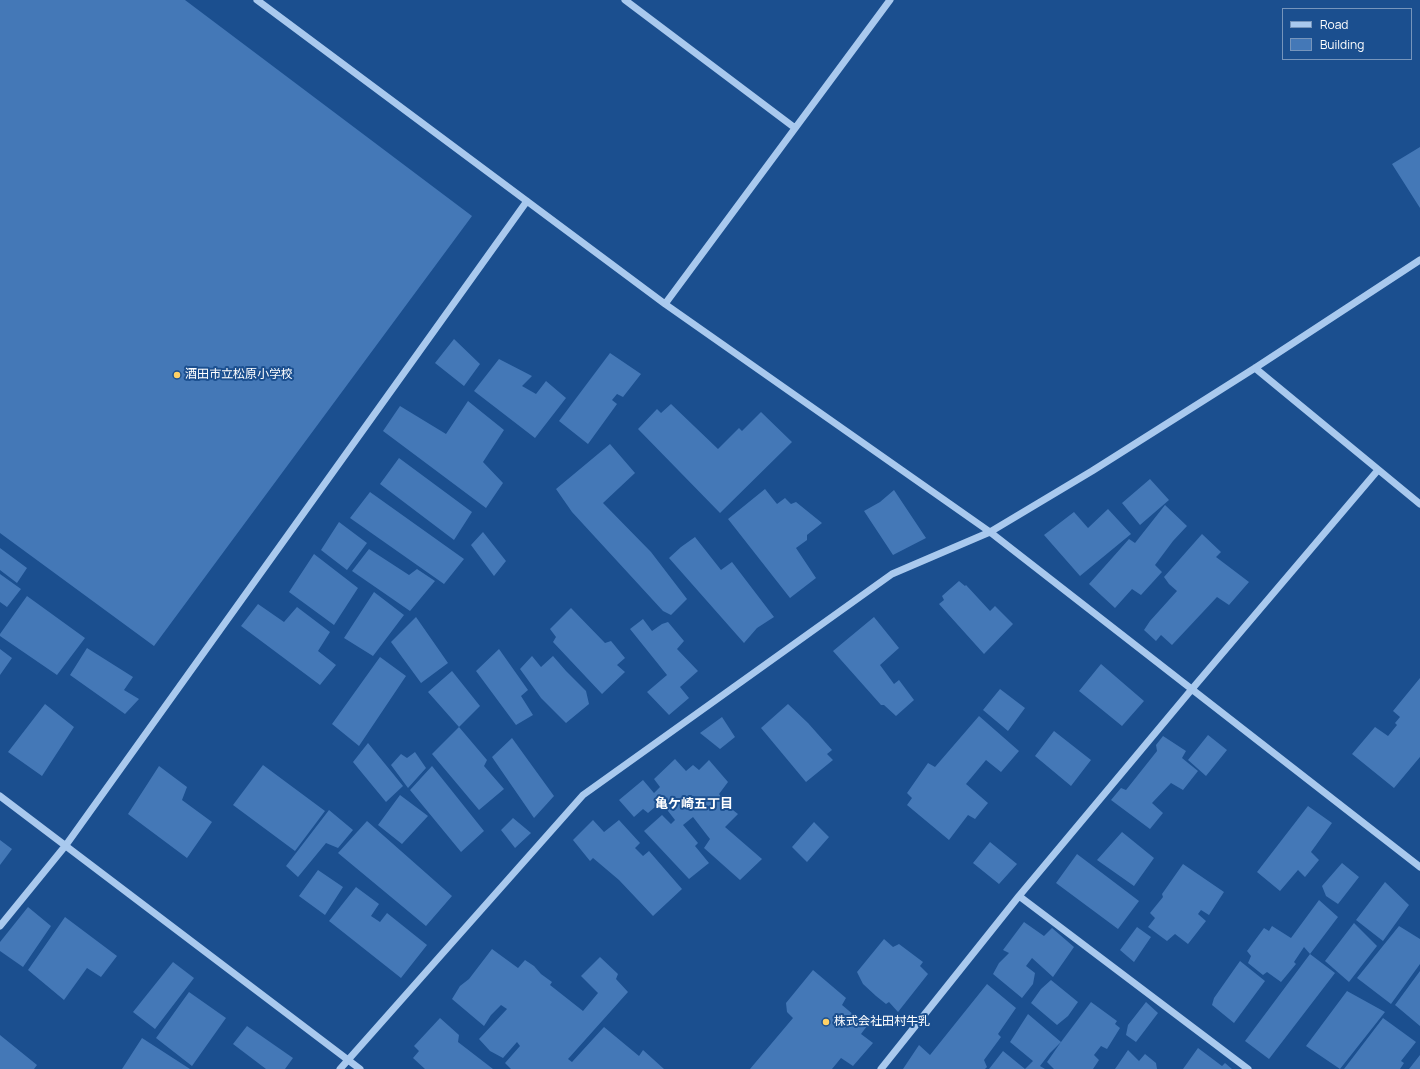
<!DOCTYPE html>
<html>
<head>
<meta charset="utf-8">
<style>
  body { margin:0 }
  #map { position:relative; width:1420px; height:1069px; overflow:hidden; background:#1b4f8f; font-family:Manrope,sans-serif }
  canvas { display:block }
  .legend { position:absolute; left:1282px; top:8px; width:130px; height:52px; box-sizing:border-box; background:#1b4f8f; border:1px solid #7695bc; margin:0; padding:5px 7px; list-style:none; font-size:12px; color:#fff }
  .legend li { display:flex; align-items:center; gap:8px; height:20px }
  .legend b { width:20px; border:1px solid #7695bc }
</style>
</head>
<body>
<div id="map">
<canvas width="1420" height="1069"></canvas>
<ul class="legend">
<li><b style="height:5px;background:#a9c9ee"></b>Road</li>
<li><b style="height:11px;background:#4478b7"></b>Building</li>
</ul>
</div>
<script>
const ctx = document.querySelector('canvas').getContext('2d');
ctx.lineJoin = 'round';
function fillPath(path, color) { ctx.fillStyle = color; ctx.fill(path, 'evenodd'); }
const poly = rows => new Path2D(rows.map(r => 'M' + r).join(''));
function stroke(path, color, width, dash) { ctx.strokeStyle = color; ctx.lineWidth = width; ctx.lineCap = dash ? 'butt' : 'round'; ctx.setLineDash(dash || []); ctx.stroke(path); }
function write(font, color, halo, rows, align = 'center') {
  ctx.font = font + ' Manrope,"Noto Sans JP",sans-serif'; ctx.lineWidth = 4; ctx.setLineDash([]); ctx.textBaseline = 'middle'; ctx.strokeStyle = halo; ctx.fillStyle = color; for (const [text, x, y, turn = 0] of rows) {
    ctx.save(); ctx.translate(x, y); ctx.rotate((+turn || 0) * Math.PI / 180); ctx.textAlign = isNaN(turn) ? turn : align; if (halo) ctx.strokeText(text, 0, 0); ctx.fillText(text, 0, 0); ctx.restore();
  }
}
const building = poly([
  [0,0,185,0,472,216,154,646,0,533],
  [1420,147,1420,208,1392,164],
  [454,339,480,364,464,386,435,363],
  [610,353,641,374,623,397,617,394,612,400,617,404,588,444,559,421],
  [499,359,532,376,522,386,536,394,546,381,566,398,535,438,474,391],
  [468,401,504,430,483,462,503,483,486,508,383,431,400,406,446,434],
  [671,404,718,449,739,428,742,431,761,412,792,442,720,513,638,429,657,409,661,413],
  [610,444,635,473,603,503,651,552,687,599,671,615,663,611,572,512,556,489],
  [399,458,472,512,454,540,380,484],
  [1150,479,1169,500,1140,525,1122,503],
  [765,489,777,504,785,498,791,504,796,502,822,523,807,535,807,540,796,548,816,578,790,598,728,519],
  [894,490,926,538,893,555,864,511,880,502],
  [370,492,464,559,444,584,350,518],
  [1165,505,1187,526,1173,541,1155,565,1162,572,1141,595,1132,589,1115,608,1089,584,1129,539,1135,543],
  [1108,509,1131,534,1080,576,1044,535,1074,512,1088,528],
  [339,522,367,543,347,570,321,550],
  [483,532,506,561,494,576,471,545],
  [1202,534,1221,552,1216,557,1249,582,1229,605,1217,597,1172,645,1161,635,1156,641,1144,630,1150,621,1177,591,1169,584,1164,577],
  [695,537,721,570,732,562,774,617,757,628,744,643,669,558,681,547],
  [0,548,27,568,17,583,0,570],
  [369,549,409,575,417,569,435,581,410,611,352,571],
  [314,554,358,588,334,625,289,592],
  [0,574,21,589,7,607,0,602],
  [959,581,965,586,966,585,990,611,995,606,1013,624,984,654,939,604,944,600,942,596],
  [374,592,404,615,373,656,344,638],
  [27,596,85,638,57,675,0,636,0,634],
  [258,604,284,622,297,607,330,632,318,651,336,665,320,685,241,626],
  [571,608,605,643,611,641,625,658,617,665,625,672,602,694,553,642,556,637,550,629],
  [416,617,448,663,421,683,391,642],
  [874,617,899,648,880,665,894,684,899,680,914,700,896,716,884,705,881,705,833,651],
  [643,619,652,631,662,624,668,622,684,641,677,649,698,671,680,687,689,698,669,715,647,692,667,675,630,629],
  [87,648,133,677,124,690,139,699,125,714,70,675],
  [0,649,12,658,0,675],
  [499,649,528,690,521,696,533,715,516,725,476,671],
  [532,656,541,667,553,656,566,671,586,691,589,704,566,723,541,698,520,669],
  [380,657,406,676,359,746,332,724],
  [1101,664,1144,701,1122,726,1079,691],
  [452,671,480,706,459,727,428,692],
  [1420,678,1420,757,1394,788,1352,754,1375,727,1388,736,1397,725,1395,723,1400,717,1393,711],
  [1000,689,1025,708,1008,731,983,710],
  [45,704,74,727,42,776,8,752],
  [788,704,808,723,832,750,827,754,833,760,806,782,761,728],
  [979,716,1019,751,1001,772,986,760,966,784,988,803,975,819,968,815,949,840,907,805,912,798,907,793,928,763,935,767],
  [722,717,735,737,720,749,700,733],
  [459,727,487,760,484,766,504,789,479,810,432,754],
  [1054,731,1091,760,1071,786,1035,756],
  [1208,735,1227,750,1206,776,1188,760],
  [1163,736,1186,751,1182,758,1198,771,1183,790,1171,783,1152,803,1163,813,1150,829,1111,800,1121,788,1126,790,1157,751,1156,745],
  [512,738,554,796,534,818,492,757],
  [368,743,403,786,386,802,353,762],
  [415,752,426,768,408,788,391,765,401,754,407,758],
  [675,759,686,771,693,765,699,770,709,760,728,782,719,794,729,807,738,814,725,827,762,859,740,880,704,848,710,839,693,817,683,825,698,843,695,846,709,863,689,879,644,831,662,815,671,824,675,820,661,802,648,813,643,809,634,817,619,800,643,780,654,793,660,787,654,779],
  [263,765,325,811,295,851,233,805],
  [159,766,187,787,182,800,212,822,187,858,128,814],
  [432,766,484,831,461,852,410,790],
  [400,795,428,816,402,844,378,825],
  [1308,806,1332,823,1311,852,1319,860,1305,877,1298,870,1280,891,1257,872],
  [329,810,353,830,338,848,326,843,298,877,286,866],
  [513,818,531,833,515,848,501,830],
  [593,820,604,832,619,820,640,843,635,848,643,856,649,851,682,889,653,916,619,880,593,858,590,861,573,840],
  [367,821,452,896,426,926,338,853],
  [814,822,829,837,807,862,792,847],
  [1122,832,1154,858,1134,886,1097,860],
  [0,840,12,849,0,865],
  [990,842,1017,864,999,884,973,863],
  [1077,854,1139,901,1118,929,1056,883],
  [1342,863,1359,877,1338,904,1326,896,1322,886],
  [1183,864,1224,892,1209,915,1201,910,1198,914,1206,921,1188,944,1175,934,1167,941,1148,927,1155,918,1150,913,1163,897,1162,894],
  [318,870,343,887,325,915,299,896],
  [1385,882,1409,905,1383,941,1356,920],
  [356,887,379,904,371,916,380,922,387,913,427,945,401,978,329,921],
  [1319,900,1338,917,1310,954,1304,947,1294,962,1296,964,1281,982,1267,972,1263,975,1248,963,1251,956,1247,951,1264,928,1269,931,1272,926,1291,938],
  [28,907,51,926,23,967,0,951,0,942],
  [65,917,117,956,101,977,87,968,64,1000,28,970],
  [1024,922,1044,936,1052,928,1074,947,1053,977,1032,958,1026,966,1035,973,1033,984,1022,998,993,974,999,963,1009,953,1003,950],
  [1354,923,1377,946,1349,982,1325,961],
  [1399,926,1420,939,1420,964,1391,1004,1357,978],
  [1137,927,1151,937,1134,962,1120,950],
  [884,939,893,947,899,944,923,962,920,966,928,974,898,1012,889,1002,886,1004,876,996,863,984,857,972],
  [492,949,518,968,525,960,534,966,541,974,552,982,550,985,583,1011,598,993,581,976,600,957,618,974,616,979,628,992,568,1059,572,1062,604,1027,639,1056,643,1050,664,1069,511,1069,505,1063,520,1046,517,1042,503,1058,490,1051,479,1039,507,1009,501,1005,491,1015,484,1026,452,999,460,986,469,979],
  [1310,954,1335,973,1269,1059,1245,1041],
  [1240,961,1265,981,1234,1023,1212,1005,1214,998],
  [173,962,194,978,155,1029,133,1012],
  [813,970,846,998,842,1005,867,1026,861,1034,873,1043,853,1066,841,1058,832,1069,750,1069,793,1018,787,1012,786,1003],
  [1420,971,1420,1026,1395,1005],
  [1051,980,1078,1002,1068,1016,1057,1025,1031,1003,1041,989],
  [987,984,1016,1008,998,1034,1001,1037,984,1060,987,1067,985,1069,903,1069,919,1045,930,1055],
  [1347,991,1385,1012,1340,1069,1306,1046],
  [189,992,226,1018,192,1066,156,1038],
  [1091,1002,1117,1021,1115,1024,1120,1028,1107,1049,1101,1046,1094,1055,1099,1060,1093,1069,1054,1069,1047,1062,1061,1042,1050,1053,1040,1066,1045,1069,1025,1069,1033,1061,1010,1042,1028,1014,1061,1042],
  [1146,1002,1158,1013,1136,1042,1126,1035,1128,1025],
  [440,1018,459,1035,458,1042,493,1069,425,1069,413,1058,419,1051,414,1046],
  [1383,1018,1416,1042,1401,1061,1404,1063,1400,1069,1344,1069],
  [247,1026,293,1058,285,1069,266,1069,233,1044],
  [0,1035,37,1065,34,1069,0,1069],
  [142,1038,190,1069,122,1069],
  [1198,1048,1222,1066,1225,1063,1232,1069,1183,1069],
  [1128,1050,1139,1061,1145,1054,1156,1063,1157,1069,1115,1069],
  [1003,1051,1025,1069,989,1069],
  [1420,1055,1420,1069,1409,1069]
]);
const minor = poly([
  [257,0,665,304,990,532,1420,867],
  [625,0,795,128],
  [665,304,890,0],
  [1255,368,1420,504],
  [0,796,360,1069],
  [1019,896,1248,1069],
  [0,926,66,845,527,201],
  [340,1069,583,795,892,574,990,532,1092,471,1255,368,1420,260],
  [881,1069,1019,896,1192,689,1378,470]
]);
const markers = [
  [177,375,4,"#ffd166"],
  [826,1022,4,"#ffd166"]
];
const poiNames = [
  ["酒田市立松原小学校",185,375],
  ["株式会社田村牛乳",834,1022]
];
const neighbourhoodNames = [
  ["亀ケ崎五丁目",694,804]
];
fillPath(building, '#4478b7');
stroke(minor, '#a9c9ee', 7);
for (const [x, y, r, color] of markers) { const dot = new Path2D(); dot.arc(x, y, r, 0, 2 * Math.PI); ctx.fillStyle = color; ctx.fill(dot); stroke(dot, '#1b4f8f', 1.5); }
write('12px', '#fff', '#1b4f8f', poiNames, 'left');
write('bold 13px', '#fff', '#1b4f8f', neighbourhoodNames);
</script>
</body>
</html>
